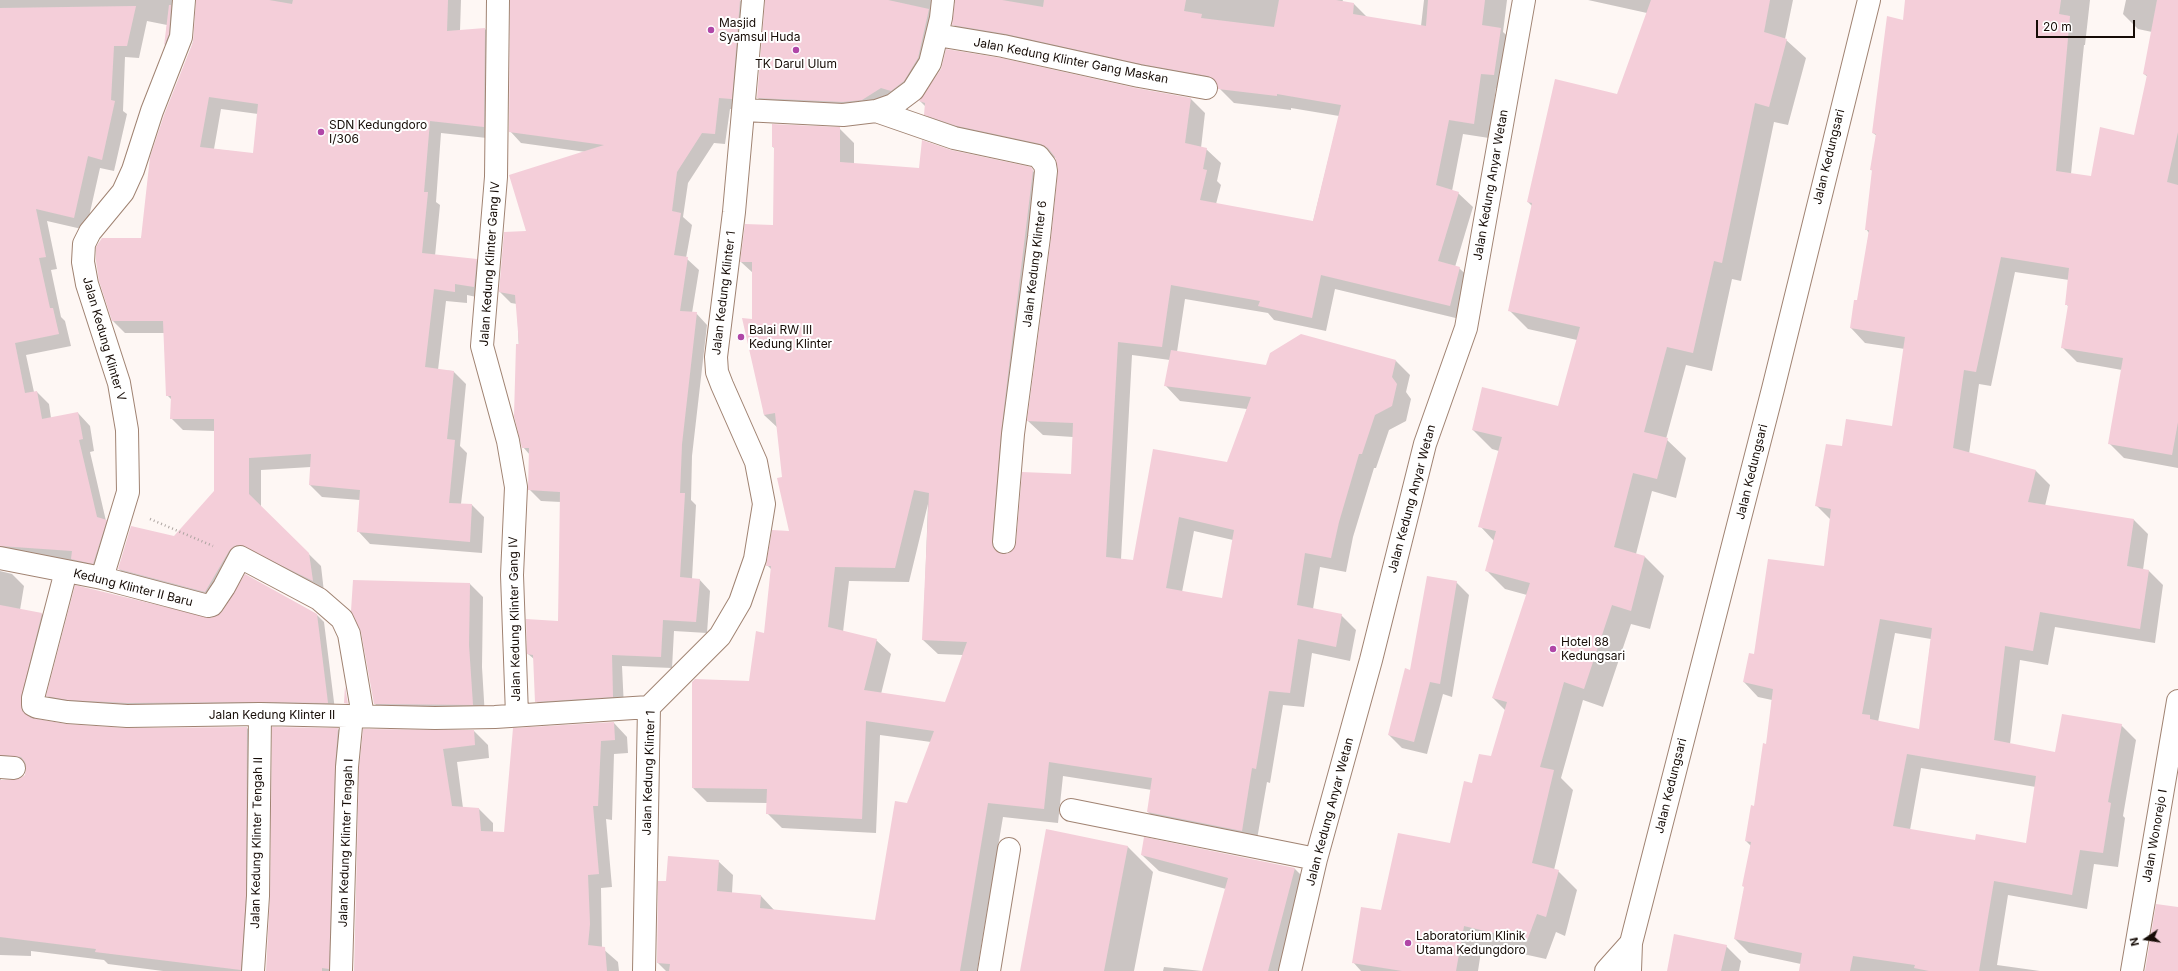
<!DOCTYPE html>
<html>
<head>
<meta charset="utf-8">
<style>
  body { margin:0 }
  #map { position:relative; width:2178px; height:971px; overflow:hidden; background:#fef7f4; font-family:Inter,sans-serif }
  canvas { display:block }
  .north { position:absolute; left:2126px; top:919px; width:40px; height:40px; -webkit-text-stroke:3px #fff; paint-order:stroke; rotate:257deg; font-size:11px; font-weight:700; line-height:16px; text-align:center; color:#160c06 }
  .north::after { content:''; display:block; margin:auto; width:14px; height:18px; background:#160c06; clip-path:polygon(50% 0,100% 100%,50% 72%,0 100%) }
  .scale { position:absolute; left:2036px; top:20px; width:99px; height:18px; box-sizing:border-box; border:2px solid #160c06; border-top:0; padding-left:5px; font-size:12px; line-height:14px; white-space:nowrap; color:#160c06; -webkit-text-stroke:3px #fff; paint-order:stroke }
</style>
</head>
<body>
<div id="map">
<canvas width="2178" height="971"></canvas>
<div class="north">N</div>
<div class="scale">20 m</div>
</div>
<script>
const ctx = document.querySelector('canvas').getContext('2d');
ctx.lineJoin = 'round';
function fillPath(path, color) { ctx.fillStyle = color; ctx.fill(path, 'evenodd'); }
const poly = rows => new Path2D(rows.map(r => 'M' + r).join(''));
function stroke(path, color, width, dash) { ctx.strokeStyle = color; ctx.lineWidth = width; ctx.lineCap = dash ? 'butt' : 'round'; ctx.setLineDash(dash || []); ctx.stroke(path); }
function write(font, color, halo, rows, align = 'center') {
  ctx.font = font + ' Inter,sans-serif'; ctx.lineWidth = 4; ctx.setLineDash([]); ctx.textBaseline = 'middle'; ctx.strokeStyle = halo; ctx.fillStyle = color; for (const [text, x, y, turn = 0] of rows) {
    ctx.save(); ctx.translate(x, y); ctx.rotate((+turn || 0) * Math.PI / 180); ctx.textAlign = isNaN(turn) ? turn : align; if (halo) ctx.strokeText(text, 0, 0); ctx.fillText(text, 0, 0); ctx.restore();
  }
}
const shadow = poly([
  [0,0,194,0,176,57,165,46,167,25,147,21,139,58,125,57,123,111,127,114,114,171,100,168,86,230,47,221,57,269,51,270,61,317,65,321,71,346,26,355,34,392,37,392,49,404,51,418,78,413,90,426,94,451,90,452,106,521,118,533,105,575,0,567],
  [197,0,461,0,460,31,485,29,497,41,496,139,441,133,436,202,440,205,435,256,476,260,488,272,486,299,467,295,467,303,446,301,438,370,453,371,466,384,460,446,467,453,461,504,472,505,484,517,482,553,370,544,358,531,360,500,322,497,310,485,311,467,261,470,261,507,321,566,324,592,253,556,218,604,131,581,119,569,174,537,215,491,215,431,183,430,171,418,172,400,167,395,164,333,125,333,113,321,141,239,194,38],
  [221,109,258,114,254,154,214,149],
  [511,0,740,0,751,11,742,110,730,109,725,144,714,143,688,183,683,217,692,225,686,258,699,270,692,313,696,313,707,325,692,456,691,500,696,505,692,579,699,579,710,591,707,633,674,631,672,668,622,666,624,708,547,713,536,701,534,659,528,654,559,622,561,502,541,501,529,489,530,455,523,447,517,304,511,303,500,292,527,232,586,152,521,143,510,131],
  [778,0,1343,0,1342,2,1354,4,1367,17,1421,26,1424,0,1507,0,1503,32,1515,43,1508,89,1496,88,1489,138,1463,134,1452,191,1458,193,1473,207,1455,267,1459,268,1474,282,1464,320,1335,289,1326,331,1274,320,1268,313,1185,299,1177,352,1266,366,1396,361,1410,375,1406,392,1411,399,1406,421,1389,430,1376,468,1374,468,1353,537,1346,572,1320,567,1313,609,1341,615,1356,630,1350,661,1312,653,1304,707,1283,705,1270,783,1267,782,1256,845,1163,827,1148,812,1152,790,1063,776,1058,823,1003,817,977,971,666,971,658,963,667,882,718,861,733,875,732,893,761,896,775,911,876,921,908,805,931,742,880,735,876,833,782,828,767,813,768,803,707,802,693,788,750,682,765,634,772,570,767,565,790,532,778,428,764,415,753,320,753,273,741,262,774,226,775,149,773,147,773,125,839,128,854,143,854,164,920,169,951,151,1030,168,1045,183,1015,447,1006,555,1009,554,1072,475,1073,437,1043,435,1028,421,1052,238,1059,169,1056,158,973,140,940,129,925,114,926,107,920,101,1136,89,1191,99,1205,113,1201,148,1206,149,1221,163,1217,181,1221,185,1216,204,1313,222,1339,116,1291,108,1291,110,1234,103,1220,89,968,39,953,24,955,3,947,7,943,31,895,102,772,112,758,98],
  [1132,355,1170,360,1166,386,1180,401,1247,409,1228,463,1134,561,1121,559],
  [928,504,923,640,938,654,963,655,946,703,881,694,891,654,876,640,843,632,849,581,909,582],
  [1194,531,1233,540,1223,600,1182,592],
  [1588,0,1793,0,1785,39,1806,58,1788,125,1774,122,1741,281,1732,279,1712,371,1686,365,1666,439,1686,458,1676,498,1652,491,1636,554,1645,557,1664,576,1650,629,1631,624,1603,707,1583,700,1561,778,1573,790,1554,870,1558,871,1577,890,1565,936,1556,932,1546,959,1482,945,1478,971,1361,971,1353,962,1382,911,1451,844,1473,785,1492,758,1506,711,1493,698,1527,595,1505,589,1486,570,1494,541,1480,526,1499,451,1492,449,1473,430,1559,407,1577,340,1528,329,1509,310,1532,206,1528,202,1618,95,1647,13],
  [1913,0,2090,0,2085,45,2084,45,2071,174,2092,177,2135,136,2148,77,2144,74,2152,32,2138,29,2123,14,2126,0,2178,0,2178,468,2124,458,2109,443,2122,370,2077,362,2062,347,2069,307,2066,304,2069,280,2015,272,1991,386,1979,384,1969,454,2036,471,2050,485,2045,506,2134,520,2148,534,2143,570,2149,571,2163,585,2155,643,2055,627,2048,665,2020,660,2010,744,2056,753,2121,725,2136,740,2123,816,2125,818,2118,867,2094,864,2087,909,2008,895,1997,965,2040,971,1800,971,1801,964,1749,953,1735,939,1752,847,1746,841,1755,807,1767,745,1772,700,1758,697,1744,682,1754,655,1825,567,1831,520,1816,505,1842,448,1893,428,1905,349,1865,343,1851,328,1858,302,1869,233,1866,229,1873,171,1871,170,1877,136,1873,133,1909,22],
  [1895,633,1931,639,1920,730,1878,722],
  [1921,768,2036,787,2027,844,1976,841,1910,830],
  [0,571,12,574,24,586,20,610,42,614,54,626,33,708,32,718,66,725,127,730,247,728,259,740,253,971,163,971,108,964,104,960,31,951,31,956,0,955],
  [7,767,27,767,25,776,19,780,1,780,1,773],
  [1456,582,1469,595,1452,697,1443,694,1427,754,1402,748,1389,735,1411,671],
  [470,584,483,597,482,667,485,717,388,717,375,704,362,632],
  [316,614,324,622,335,710,55,703,48,696],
  [614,723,627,737,628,753,614,754,612,820,606,819,612,887,601,888,602,948,618,962,619,971,355,971,360,768,474,731,488,745,489,758,457,762,463,808,479,809,493,823,493,833,504,833],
  [338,729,350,741,340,971,267,971,272,896],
  [1127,846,1153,872,1134,971,1021,971],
  [1142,855,1295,869,1311,885,1289,971,1203,971,1226,889,1159,871],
  [1726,946,1741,961,1739,971,1668,971],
  [1164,967,1202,971,1163,971]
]);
const building = poly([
  [196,0,269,0,292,4,293,0,448,0,447,31,485,28,484,127,430,121,424,192,428,192,422,253,477,259,474,287,455,284,455,292,434,289,425,367,454,371,447,439,455,440,449,503,472,504,470,542,357,532,360,490,309,485,311,454,249,458,249,494,309,553,313,581,240,545,234,546,229,551,205,592,118,569,131,526,174,536,214,491,214,419,170,419,171,396,166,396,163,321,112,321,99,281,96,261,96,247,102,238,141,238,150,157,164,115,193,42],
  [209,97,258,104,253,153,200,147],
  [510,0,740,0,732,99,719,98,715,134,702,133,677,172,672,211,681,213,674,255,688,257,680,311,697,312,682,444,680,493,685,493,680,577,700,579,696,622,663,620,661,657,612,655,613,697,535,702,533,655,527,654,526,619,558,621,560,492,528,490,529,448,522,448,514,416,516,344,519,344,515,295,499,292,504,232,526,231,509,175,604,145,509,132],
  [765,0,888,0,929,9,918,58,904,81,891,91,881,88,862,100,843,102,757,98],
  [955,0,1002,0,1043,7,1044,0,1186,0,1184,11,1202,14,1201,18,1274,27,1279,0,1336,0,1354,3,1353,14,1426,26,1428,0,1485,0,1482,25,1501,28,1494,75,1481,74,1474,124,1449,120,1436,185,1459,192,1438,261,1460,267,1450,306,1321,275,1312,318,1258,306,1260,301,1171,285,1162,347,1118,342,1106,557,1133,560,1153,449,1227,462,1251,397,1164,386,1171,350,1266,365,1270,353,1301,334,1396,360,1392,377,1397,384,1392,406,1375,415,1362,454,1359,454,1339,522,1331,558,1305,553,1297,605,1342,614,1336,647,1298,639,1290,693,1269,691,1256,769,1252,768,1242,831,1147,812,1152,778,1049,762,1044,809,988,803,960,971,669,971,670,964,657,963,658,881,666,881,668,856,719,860,717,891,761,895,760,908,875,920,895,801,907,803,934,731,866,721,862,819,766,814,767,789,692,788,692,682,695,679,749,681,756,631,764,633,771,566,766,566,772,530,789,531,777,478,782,477,775,413,764,415,742,318,752,319,752,262,740,262,745,224,773,225,774,147,772,147,772,124,840,127,840,162,919,168,922,140,951,150,1031,167,1033,170,1001,432,992,541,993,548,1003,554,1010,553,1016,543,1022,472,1071,474,1073,423,1027,421,1051,238,1058,169,1055,157,1048,148,1041,144,957,126,924,115,925,103,919,101,941,69,946,49,1001,58,1136,88,1191,98,1185,143,1207,148,1203,169,1207,170,1200,200,1313,221,1341,105,1277,94,1277,96,1218,89,1214,79,1208,76,1141,64,1006,34,952,25],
  [914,490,929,493,922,640,967,642,945,702,864,690,877,639,828,627,835,567,895,568],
  [1179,517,1234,530,1222,598,1166,588],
  [1651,0,1770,0,1764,32,1787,39,1769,107,1755,103,1722,263,1714,261,1693,353,1667,347,1644,432,1668,438,1657,479,1633,473,1614,547,1645,556,1631,611,1612,605,1584,689,1564,682,1540,767,1554,770,1532,863,1559,870,1546,917,1537,914,1527,941,1464,926,1456,971,1402,971,1352,963,1361,907,1381,910,1398,833,1450,843,1464,781,1472,783,1479,754,1491,756,1507,702,1492,698,1530,583,1485,571,1496,531,1478,527,1502,437,1472,430,1482,387,1558,406,1580,327,1508,311,1532,203,1527,202,1555,79,1617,94],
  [1905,0,2061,0,2059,14,2070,16,2056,171,2091,176,2100,127,2134,135,2147,75,2143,74,2157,0,2178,0,2178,132,2167,182,2178,185,2178,422,2172,455,2108,444,2123,358,2061,348,2068,305,2065,305,2069,268,2001,257,1976,372,1964,370,1953,448,2036,470,2028,502,2134,519,2127,566,2149,570,2140,629,2040,612,2033,651,2005,646,1994,740,2055,752,2062,714,2122,724,2108,802,2111,803,2103,853,2080,850,2072,895,1994,881,1979,971,1929,971,1914,968,1915,965,1853,956,1850,971,1799,971,1802,953,1734,939,1744,887,1742,886,1751,842,1745,841,1751,805,1754,806,1763,743,1766,744,1773,689,1743,682,1749,653,1754,654,1768,559,1824,566,1831,509,1815,506,1826,444,1842,446,1846,419,1892,426,1905,337,1850,328,1854,300,1857,300,1869,230,1865,230,1872,170,1870,170,1876,134,1872,133,1887,16,1903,20],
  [1880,619,1932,628,1919,729,1870,719,1870,715,1862,714],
  [1907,754,2036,776,2026,843,1976,834,1975,840,1893,826],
  [169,5,171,5,169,34,164,46],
  [136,6,127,46,114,46,111,100,115,101,102,160,88,156,74,218,36,209,46,257,39,258,50,308,53,308,59,334,15,343,25,393,37,391,42,419,78,412,83,439,79,440,97,517,107,520,93,564,71,559,72,551,0,546,0,8],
  [245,574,317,614,328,703,260,702,127,703,68,700,46,696,75,585,211,618,222,612],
  [1427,576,1457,581,1440,684,1430,682,1414,742,1388,735,1405,668,1410,670],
  [353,580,470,583,469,645,473,705,374,704,361,632,351,611],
  [0,605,42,613,21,698,22,711,31,718,66,724,126,728,247,727,246,896,241,970,95,952,96,949,0,937,0,780,19,779,25,775,26,768,25,762,21,757,0,755],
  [345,686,348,704,344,703],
  [614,722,615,740,601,741,598,806,593,806,599,874,588,875,590,924,588,945,605,947,607,971,354,971,359,768,363,729,474,730,475,745,443,749,452,806,479,808,481,831,504,832,513,728],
  [272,727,338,728,335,767,329,969,322,968,322,971,266,971,270,896],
  [1046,829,1128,846,1104,971,1020,971],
  [1144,837,1295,868,1268,971,1202,971,1228,878,1141,855],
  [2156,904,2178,907,2178,971,2145,971],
  [1674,934,1727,945,1721,971,1667,971]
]);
const path = poly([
  [150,519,213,546]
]);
const minor = poly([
  [498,0,496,177,482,346,508,441,516,487,512,575,517,715],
  [937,35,1003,46,1139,76,1206,88],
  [744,110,843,115,876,111,893,105,913,90,930,63,941,18,943,0],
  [876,111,954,138,1038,156,1045,165,1046,171,1039,237,1013,434,1004,542],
  [0,558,102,578,208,606,212,605,224,587,240,557,319,599,342,619,349,634,363,716],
  [66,571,33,698,33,705,37,707,67,712,127,716,260,714,435,718,495,717,649,707],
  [102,578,128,492,127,430,119,383,87,284,83,262,84,244,90,232,123,192,133,170,152,111,181,37,184,0],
  [0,767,14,768],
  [1071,810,1316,859],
  [253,971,258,896,260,714],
  [341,971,347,767,352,716],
  [644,971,649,707,720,636,740,602,755,559,764,504,756,462,722,385,717,372,716,357,734,212,753,0],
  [989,971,1009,849],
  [1290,971,1316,859,1371,660,1425,444,1466,328,1524,0],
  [1606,971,1631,943],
  [1630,971,1631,943,1773,389,1869,0],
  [2132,971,2178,701]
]);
const markers = [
  [711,30,4,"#b046a7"],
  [796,50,4,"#b046a7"],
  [321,132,4,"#b046a7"],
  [741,337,4,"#b046a7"],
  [1553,649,4,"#b046a7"],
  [1408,943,4,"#b046a7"]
];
const poiNames = [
  ["Masjid",719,23],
  ["Syamsul Huda",719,37],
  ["TK Darul Ulum",796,64,"center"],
  ["SDN Kedungdoro",329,125],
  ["I/306",329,139],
  ["Balai RW III",749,330],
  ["Kedung Klinter",749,344],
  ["Hotel 88",1561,642],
  ["Kedungsari",1561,656],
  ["Laboratorium Klinik",1416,936],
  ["Utama Kedungdoro",1416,950]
];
const streetNames = [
  ["Jalan Kedung Klinter Gang Maskan",1071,61,11],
  ["Jalan Kedungsari",1829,157,-76],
  ["Jalan Kedung Anyar Wetan",1491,185,-80],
  ["Jalan Kedung Klinter Gang IV",490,264,-86],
  ["Jalan Kedung Klinter 6",1035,264,-83],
  ["Jalan Kedung Klinter 1",724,293,-83],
  ["Jalan Kedung Klinter V",104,339,74],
  ["Jalan Kedungsari",1752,472,-76],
  ["Jalan Kedung Anyar Wetan",1412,499,-75],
  ["Kedung Klinter II Baru",133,588,14],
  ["Jalan Kedung Klinter Gang IV",515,619,-91],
  ["Jalan Kedung Klinter II",272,715],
  ["Jalan Kedung Klinter 1",649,773,-88],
  ["Jalan Kedungsari",1671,786,-76],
  ["Jalan Kedung Anyar Wetan",1330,812,-75],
  ["Jalan Wonorejo I",2155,836,-80],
  ["Jalan Kedung Klinter Tengah II",257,843,-89],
  ["Jalan Kedung Klinter Tengah I",346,843,-88]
];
fillPath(shadow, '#0003');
fillPath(building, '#f4ced9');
stroke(minor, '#a08372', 24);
stroke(path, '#aca4a0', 2.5, [1, 3]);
stroke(minor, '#fff', 22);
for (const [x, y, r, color] of markers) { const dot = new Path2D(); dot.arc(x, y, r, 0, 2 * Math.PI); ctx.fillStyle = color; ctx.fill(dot); stroke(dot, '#fff', 1.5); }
write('12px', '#160c06', '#fff', poiNames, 'left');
write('12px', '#160c06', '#fff', streetNames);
</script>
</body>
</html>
